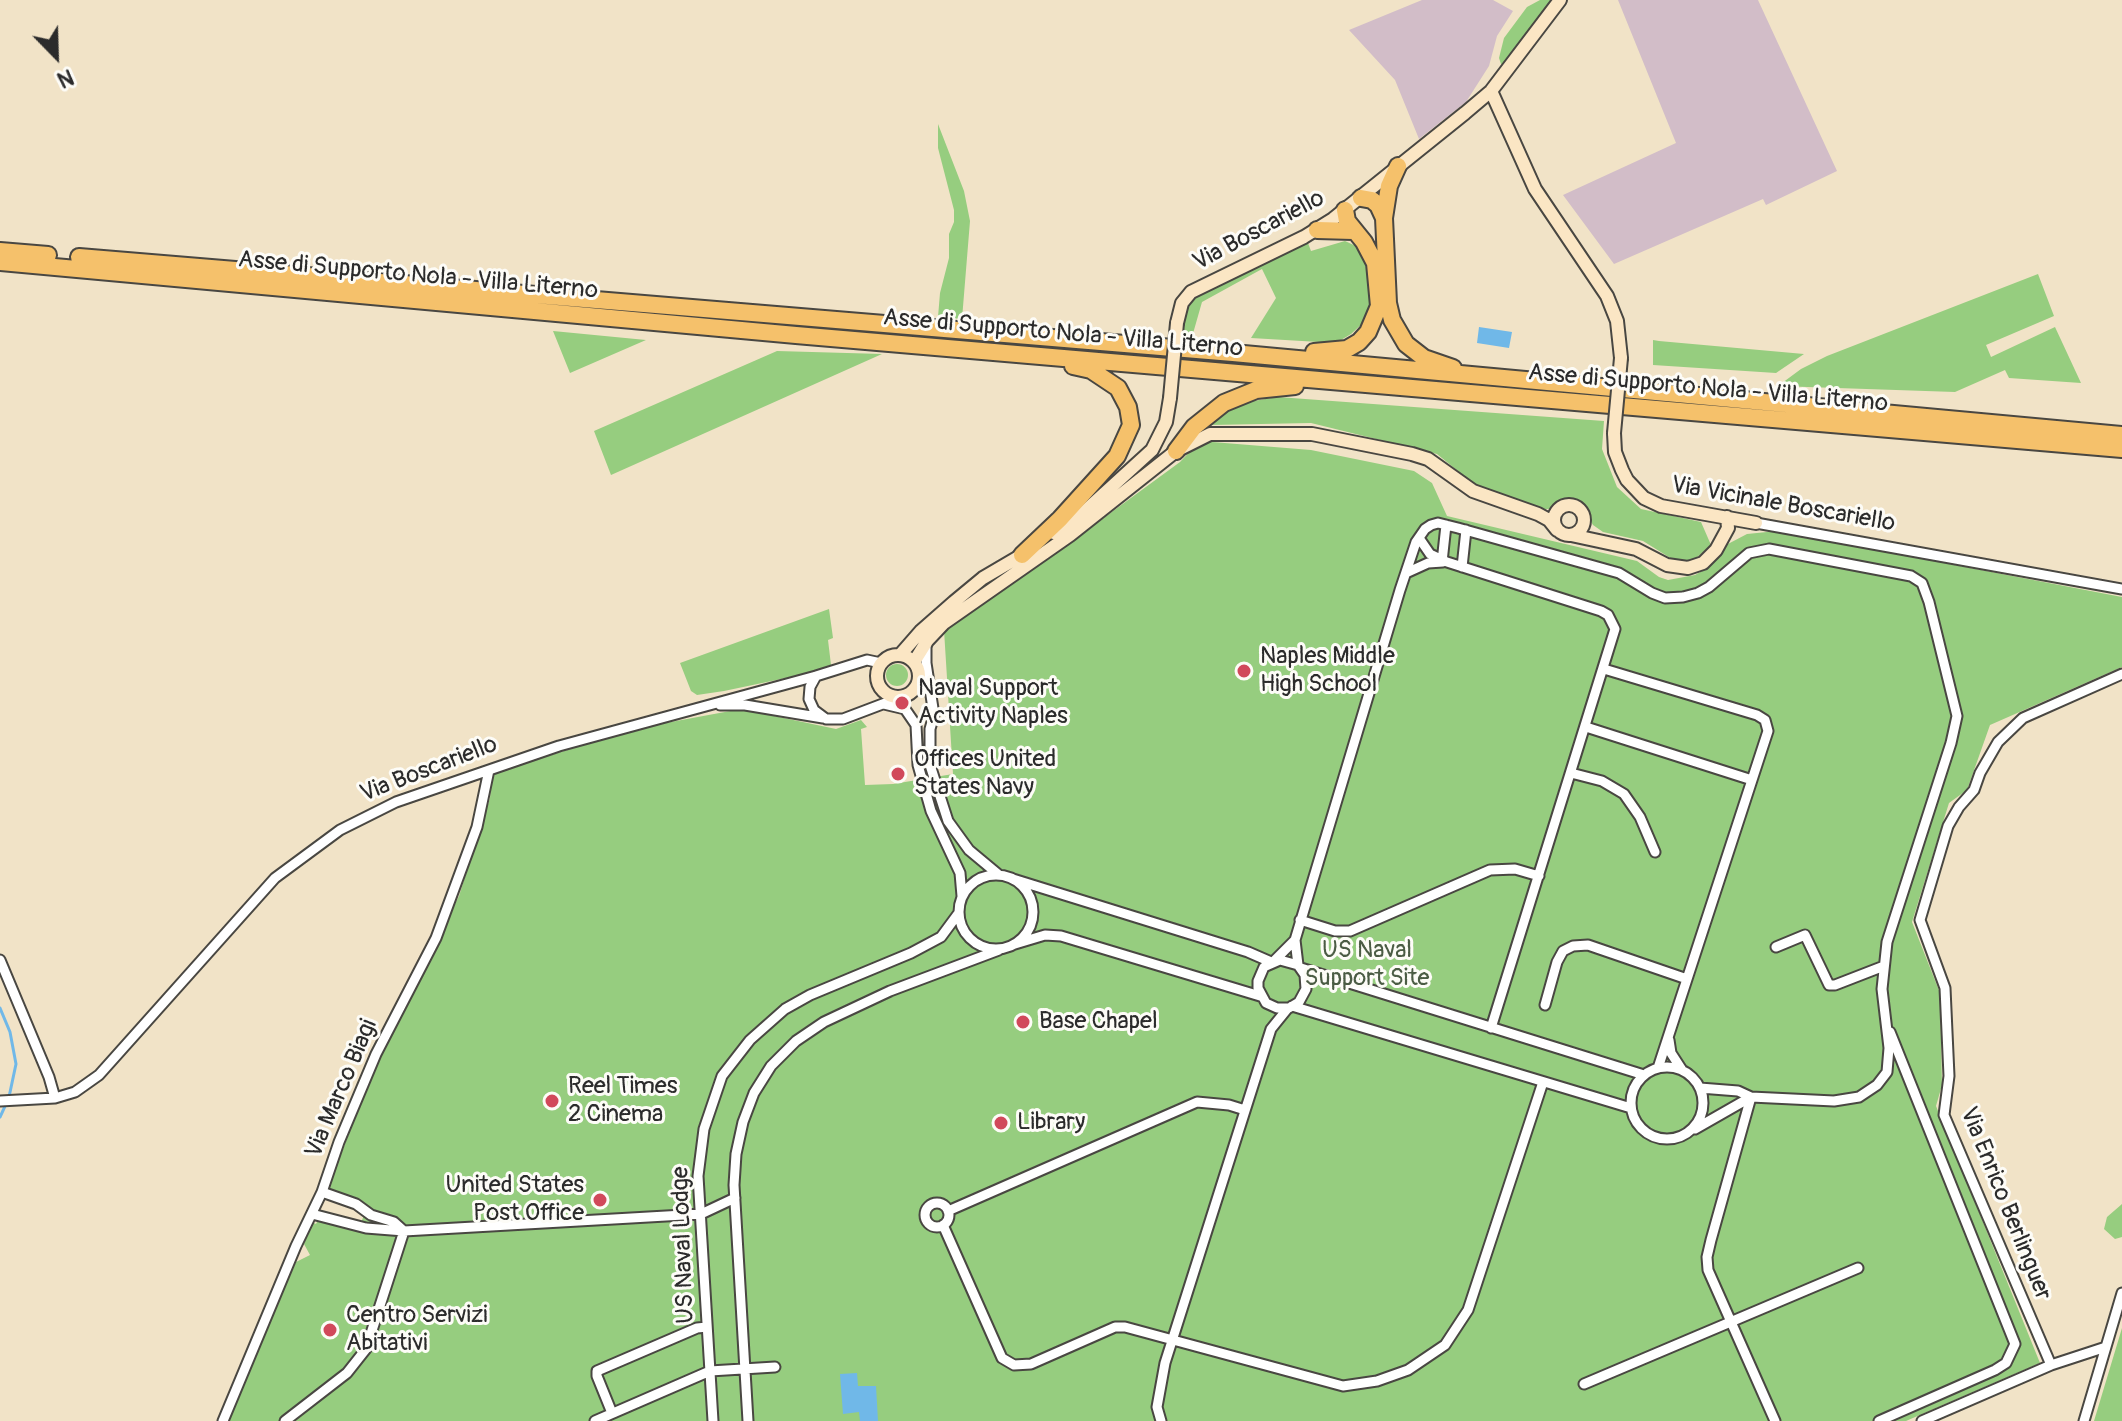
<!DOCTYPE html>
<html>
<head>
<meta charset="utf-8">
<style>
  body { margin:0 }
  #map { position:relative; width:2122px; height:1421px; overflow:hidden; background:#f1e3c7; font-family:Pangolin,sans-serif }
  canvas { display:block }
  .north { position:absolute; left:16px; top:16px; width:80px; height:80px; -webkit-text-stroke:6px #fdfcf7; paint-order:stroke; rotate:157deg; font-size:22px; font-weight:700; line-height:32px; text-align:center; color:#2b2b2b }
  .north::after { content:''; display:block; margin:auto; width:28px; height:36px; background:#2b2b2b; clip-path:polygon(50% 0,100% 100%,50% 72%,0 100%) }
</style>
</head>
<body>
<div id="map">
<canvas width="2122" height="1421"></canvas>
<div class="north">N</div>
</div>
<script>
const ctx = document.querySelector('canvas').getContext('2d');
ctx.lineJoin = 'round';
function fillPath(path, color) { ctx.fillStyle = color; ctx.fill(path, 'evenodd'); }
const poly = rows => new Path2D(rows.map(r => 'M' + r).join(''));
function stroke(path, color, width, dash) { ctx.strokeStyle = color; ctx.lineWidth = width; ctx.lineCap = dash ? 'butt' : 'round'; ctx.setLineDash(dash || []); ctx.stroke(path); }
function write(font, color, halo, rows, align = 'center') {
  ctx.font = font + ' Pangolin,sans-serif'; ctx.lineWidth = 6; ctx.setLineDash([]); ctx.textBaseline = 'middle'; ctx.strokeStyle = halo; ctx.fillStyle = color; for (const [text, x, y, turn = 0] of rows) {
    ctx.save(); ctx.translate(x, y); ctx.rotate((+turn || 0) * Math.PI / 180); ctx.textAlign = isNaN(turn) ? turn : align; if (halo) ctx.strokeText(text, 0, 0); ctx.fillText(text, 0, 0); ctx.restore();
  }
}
const industrial = poly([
  [1422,0,1493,0,1513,11,1497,36,1489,66,1466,102,1419,139,1395,80,1349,30],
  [1618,0,1758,0,1837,171,1766,205,1763,199,1614,264,1563,195,1676,143]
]);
const green = poly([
  [1540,0,1554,0,1507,64,1501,64,1499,58,1504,38,1527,7],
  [938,124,964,191,970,221,962,319,938,317,940,293,949,258,949,234,954,222,954,210,938,148],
  [1345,241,1358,247,1369,263,1370,306,1364,322,1351,334,1336,343,1251,338,1276,298,1262,269,1202,302,1192,337,1182,337,1185,313,1192,298,1209,287,1308,243,1311,251],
  [2038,274,2054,316,1986,345,1991,357,2055,327,2081,383,2009,378,2005,370,1955,392,1778,386,1801,369,1827,356],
  [553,331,646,340,570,373],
  [1653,340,1659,341,1804,354,1776,373,1653,365],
  [777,351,882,354,611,475,594,431],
  [1278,397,1604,421,1602,449,1617,487,1641,509,1701,522,1711,545,1695,559,1685,561,1672,559,1643,541,1603,532,1593,525,1580,504,1569,502,1567,499,1559,501,1552,509,1545,509,1497,496,1475,485,1437,454,1311,423,1211,425,1195,434,1230,410,1253,401],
  [1200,441,1311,450,1414,471,1432,483,1447,516,1637,561,1659,577,1668,580,1695,575,1704,570,1726,545,1747,534,1777,531,2122,597,2122,667,1990,725,1967,790,1949,803,1912,922,1940,993,1942,1085,1936,1106,2040,1363,1906,1421,226,1421,296,1262,310,1255,304,1244,312,1222,316,1224,320,1216,360,1226,366,1209,325,1196,383,1045,459,896,490,798,492,774,633,729,741,709,836,729,861,720,867,727,861,729,865,785,893,784,953,774,944,630,1005,584,1064,547,1180,462],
  [829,609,833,638,828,640,831,665,805,674,724,691,697,695,691,691,680,663],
  '886 675a11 11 0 1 1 22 0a11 11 0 1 1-22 0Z',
  [2122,1204,2122,1237,2115,1239,2104,1229,2107,1217],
  [2122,1328,2122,1421,2094,1421]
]);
const water = poly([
  [1479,327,1512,332,1509,348,1477,343],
  [857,1373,858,1386,876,1386,878,1421,860,1421,859,1412,843,1414,840,1374]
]);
const stream = poly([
  [0,1008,10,1032,16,1064,9,1097],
  [0,1117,6,1104]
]);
const street = poly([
  [1756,523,2122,589],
  [1419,538,1430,554,1447,562,1601,611,1608,615,1615,629,1491,1028],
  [1442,562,1446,525],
  [1462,567,1466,530],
  [1406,573,1428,563,1443,562],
  [926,643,926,663,934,715,930,729,930,765,948,821,969,850,999,875],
  [881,663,867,660,816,676,810,687,809,699,814,710,826,719,843,719,901,697],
  [1604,669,1757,715,1765,720,1768,731,1658,1068],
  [917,685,930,691],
  [884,704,905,709,916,725,918,765,931,811,960,873,962,896],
  [720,705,745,705,823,718],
  [1586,727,1752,780],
  [1571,773,1602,781,1624,794,1640,817,1655,852],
  '959 912a37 37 0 1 1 74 0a37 37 0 1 1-74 0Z',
  [1013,879,1248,952,1271,962],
  [1300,920,1335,931,1350,931,1490,870,1515,869,1539,876],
  [1015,944,1045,935,1061,936,1260,996],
  [1776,947,1805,935,1829,985,1835,985,1884,966],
  [0,960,49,1077,55,1098],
  [1275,960,1295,940],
  [1298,965,1280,960,1264,967,1258,981,1258,988,1266,1003,1277,1008,1289,1008,1299,1002,1306,989,1305,975,1298,965,1295,940,1400,590,1416,542,1425,529,1431,525,1438,523,1458,528,1619,573,1652,593,1665,598,1683,597,1698,593,1709,587,1749,553,1769,549,1911,576,1922,583,1929,602,1957,716,1951,743,1887,942,1882,989,1889,1048,1887,1072,1877,1085,1859,1097,1834,1101,1751,1097,1738,1091,1700,1088],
  [1301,968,1644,1075],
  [1545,1005,1557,962,1563,951,1573,946,1588,945,1687,979],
  [1292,1006,1631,1108],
  [1669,1040,1671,1053,1682,1070],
  '1631 1103a36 36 0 1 1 72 0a36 36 0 1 1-72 0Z',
  [1751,1097,1711,1240,1707,1257,1708,1270,1775,1421],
  [0,1101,55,1098,75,1092,99,1075,275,878,340,830,396,802,559,746,816,676],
  [1695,1129,1751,1097],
  [322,1192,356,1204,371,1215,394,1222,404,1231],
  '925 1215a12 12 0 1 1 24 0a12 12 0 1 1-24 0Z',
  [948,1211,1197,1102,1229,1105,1245,1110],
  [312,1214,366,1228,404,1231],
  [943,1225,1002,1358,1014,1365,1031,1364,1115,1327,1125,1327,1343,1386,1377,1381,1408,1370,1445,1345,1468,1310,1543,1082],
  [2051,1365,1944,1115,1949,1076,1945,988,1920,920,1948,826,1959,807,1974,790,1980,773,1998,742,2023,718,2122,674],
  [1584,1384,1858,1268],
  [612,1413,597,1376,597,1371,697,1328,707,1327],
  [223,1421,296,1246,322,1192,339,1142,376,1054,436,938,477,827,489,770],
  [285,1421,347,1373,366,1349,404,1231,701,1214,735,1198],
  [595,1421,710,1371,775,1367],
  [713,1421,698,1176,704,1129,722,1076,750,1040,785,1009,810,995,911,953,941,937,958,914],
  [748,1421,734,1185,736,1154,743,1122,754,1093,771,1066,796,1041,824,1022,890,991,999,950],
  [1161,1421,1157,1407,1165,1363,1271,1029,1288,1008],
  [1879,1421,1995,1370,2006,1363,2015,1344,1890,1032],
  [1922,1421,2051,1365,2106,1347],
  [2084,1421,2122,1293]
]);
const secondary = poly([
  [1491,91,1535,189,1607,296,1617,321,1621,358],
  [1177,323,1182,303,1191,292,1304,237,1333,219,1465,113,1491,91,1560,0],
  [1614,433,1615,452,1622,470,1627,480,1644,498,1661,506,1756,523],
  '1554 520a15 15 0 1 1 30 0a15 15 0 1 1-30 0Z',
  [1054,533,1084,512,1152,450,1166,422,1170,398],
  [1571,535,1636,549,1667,565,1688,568,1703,563,1716,550,1728,528,1727,517],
  '877 676a21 21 0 1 1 42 0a21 21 0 1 1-42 0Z',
  [900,655,921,631,954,602,983,578,1029,551],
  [914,662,927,641,944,623,1070,535,1176,451,1210,434,1312,434,1412,454,1428,459,1473,491,1538,514,1549,520,1557,530]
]);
const highway = poly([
  [1398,166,1389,186,1384,218,1388,303,1392,320,1406,344,1424,358,1453,368],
  [1361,198,1372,200,1378,205,1384,218],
  [1317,230,1353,231],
  [0,251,48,255],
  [79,257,1233,353,2122,435],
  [0,262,796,335,2122,449],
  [1314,352,1347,349,1359,342,1368,332,1379,306,1375,263,1364,242,1347,221,1345,210],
  [1176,451,1194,427,1224,403,1256,390,1295,386],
  [1022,555,1060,519,1117,456,1131,425,1128,407,1118,388,1091,370,1073,366]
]);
const secondaryBridge = poly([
  [1170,398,1177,323],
  [1614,433,1621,358]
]);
const markers = [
  [1244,671,8,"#d1495b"],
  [902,703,8,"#d1495b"],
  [898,774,8,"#d1495b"],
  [1023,1022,8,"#d1495b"],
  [552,1101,8,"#d1495b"],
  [1001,1123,8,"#d1495b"],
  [600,1200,8,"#d1495b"],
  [330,1330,8,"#d1495b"]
];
const streetNames = [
  ["Via Boscariello",1259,231,-28],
  ["Asse di Supporto Nola - Villa Literno",418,276,5],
  ["Asse di Supporto Nola - Villa Literno",1063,334,5],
  ["Asse di Supporto Nola - Villa Literno",1708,389,5],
  ["Via Vicinale Boscariello",1783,505,10],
  ["Via Boscariello",429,770,-21],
  ["Via Marco Biagi",342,1089,-67],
  ["Via Enrico Berlinguer",2005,1204,68],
  ["US Naval Lodge",684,1245,-92]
];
const poiNames = [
  ["Naples Middle",1260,657],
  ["High School",1260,685],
  ["Naval Support",918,689],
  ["Activity Naples",918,717],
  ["Offices United",914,760],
  ["States Navy",914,788],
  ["Base Chapel",1039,1022],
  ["Reel Times",568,1087],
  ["2 Cinema",568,1115],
  ["Library",1017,1123],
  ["United States",584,1186,"right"],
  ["Post Office",584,1214,"right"],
  ["Centro Servizi",346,1316],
  ["Abitativi",346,1344]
];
const parkNames = [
  ["US Naval",1367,951],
  ["Support Site",1367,979]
];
fillPath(industrial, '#d2bdc8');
fillPath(green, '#96cd7f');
fillPath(water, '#70b8e8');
stroke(stream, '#70b8e8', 3);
stroke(street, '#494742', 13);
stroke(secondary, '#494742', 16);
stroke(highway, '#494742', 20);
stroke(street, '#fff', 9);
stroke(secondary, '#fbe6c4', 12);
stroke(highway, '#f5c16b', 16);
stroke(secondaryBridge, '#494742', 16, []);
stroke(secondaryBridge, '#fbe6c4', 12);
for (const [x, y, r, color] of markers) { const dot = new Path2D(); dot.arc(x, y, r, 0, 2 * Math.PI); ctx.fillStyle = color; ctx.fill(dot); stroke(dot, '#fdfcf7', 3); }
write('24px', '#2b2b2b', '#fdfcf7', streetNames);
write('24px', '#2b2b2b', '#fdfcf7', poiNames, 'left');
write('24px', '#4b5c44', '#fdfcf7', parkNames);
</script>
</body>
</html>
